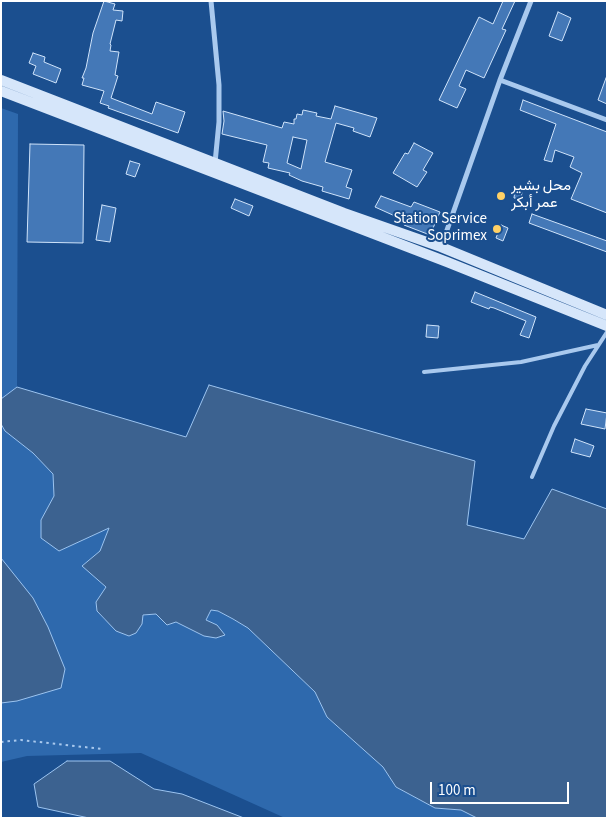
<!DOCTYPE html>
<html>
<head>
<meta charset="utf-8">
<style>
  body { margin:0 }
  #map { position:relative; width:608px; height:819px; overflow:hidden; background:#1b4f8f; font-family:"Source Sans 3",sans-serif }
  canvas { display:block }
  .frame { position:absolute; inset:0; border:2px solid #fff; pointer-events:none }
  .scale { position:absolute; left:430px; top:782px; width:139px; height:22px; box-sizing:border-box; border:2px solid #fff; border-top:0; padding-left:6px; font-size:15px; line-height:18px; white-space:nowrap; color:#fff; -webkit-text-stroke:4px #1b4f8f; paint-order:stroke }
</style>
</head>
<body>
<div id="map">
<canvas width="608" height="819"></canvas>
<div class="frame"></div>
<div class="scale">100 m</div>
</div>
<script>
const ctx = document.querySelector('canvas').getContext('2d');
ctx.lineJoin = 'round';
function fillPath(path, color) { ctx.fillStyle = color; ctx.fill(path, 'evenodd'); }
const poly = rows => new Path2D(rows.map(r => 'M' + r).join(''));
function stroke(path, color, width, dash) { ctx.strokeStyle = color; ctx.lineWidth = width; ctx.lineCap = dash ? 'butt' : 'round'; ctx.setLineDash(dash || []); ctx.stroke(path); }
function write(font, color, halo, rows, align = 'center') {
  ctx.font = font + ' "Source Sans 3",Vazirmatn,sans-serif'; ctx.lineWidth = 4; ctx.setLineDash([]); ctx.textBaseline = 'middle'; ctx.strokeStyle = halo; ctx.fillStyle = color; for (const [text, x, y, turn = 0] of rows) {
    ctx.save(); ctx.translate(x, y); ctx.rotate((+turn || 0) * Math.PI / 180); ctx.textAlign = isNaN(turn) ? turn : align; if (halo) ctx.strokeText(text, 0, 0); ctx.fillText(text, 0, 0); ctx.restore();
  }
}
const green = poly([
  [1,108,18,114,17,387,1,399],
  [1,424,5,431,33,453,53,474,54,496,41,520,59,551,109,528,100,551,82,566,106,587,102,593,97,611,105,620,156,614,167,625,176,622,204,636,217,625,206,620,211,610,218,611,248,628,315,692,327,717,383,767,396,787,435,808,461,810,477,818,285,818,141,753,27,756,1,762]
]);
const water = poly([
  [209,385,475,461,467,525,524,539,552,489,607,509,607,818,477,818,461,810,435,808,396,787,383,767,327,717,315,692,248,628,233,619,218,611,211,610,206,620,217,625,225,635,216,638,204,636,176,622,167,625,156,614,143,615,142,624,136,633,129,636,116,631,97,611,96,602,106,587,82,566,100,551,109,528,59,551,41,538,41,520,54,496,53,474,33,453,5,431,1,424,1,399,17,387,186,437,209,385],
  [1,558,33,598,48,627,65,669,61,688,17,701,1,703,1,558],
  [67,761,110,761,154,789,182,794,244,818,89,818,38,807,34,784,67,761]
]);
const building = poly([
  [104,1,115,4,113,10,123,11,122,21,116,20,110,44,111,45,110,51,119,52,115,75,118,76,111,98,152,114,156,102,185,112,178,133,108,108,109,106,100,103,104,91,82,85,84,78,82,78,86,68,93,33,104,1],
  [503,1,515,1,502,29,506,30,484,78,466,70,459,86,466,89,457,108,439,100,479,17,493,24,503,1],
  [558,12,571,18,562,41,549,36,558,12],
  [33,53,45,57,44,62,61,69,56,83,33,74,36,66,29,63,33,53],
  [606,78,607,78,607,104,598,100,606,78],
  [523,100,607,132,607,213,571,199,582,173,570,167,574,157,555,150,552,162,544,160,556,124,520,110,523,100],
  [335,106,377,118,370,137,353,131,354,128,336,123,325,162,352,170,346,187,352,189,349,199,322,191,323,187,302,181,289,175,290,173,268,168,269,163,263,162,267,145,222,134,224,121,223,111,282,128,284,122,294,124,294,119,296,119,297,114,302,115,303,110,317,113,316,116,331,119,335,106],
  [293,137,307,140,301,169,287,163,293,137],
  [414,143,433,153,423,170,427,172,417,187,393,173,405,153,408,154,414,143],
  [30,144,84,145,83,243,27,242,30,144],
  [130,161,140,164,135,177,126,174,130,161],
  [515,190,522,192,521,199,514,198,515,190],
  [381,196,411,207,414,202,440,212,430,235,404,225,406,221,375,207,381,196],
  [235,199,253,206,249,216,231,208,235,199],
  [102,205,116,208,110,242,96,240,102,205],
  [532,214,607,241,607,252,529,223,532,214],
  [501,225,508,228,503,241,496,238,501,225],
  [475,292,536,317,529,338,520,335,526,321,494,308,490,307,489,309,471,302,475,292],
  [427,325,439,326,438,338,426,337,427,325],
  [586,409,607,413,605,429,581,424,586,409],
  [575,439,594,446,590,457,571,452,575,439]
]);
const path = poly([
  [1,742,21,740,102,749]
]);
const lane = poly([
  [424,372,521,362,598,345],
  [532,477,554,426,585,366,607,332]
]);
const street = poly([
  [211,1,219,85,219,122,215,163],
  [500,80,607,120],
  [441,247,500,80,531,1]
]);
const secondary = poly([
  [1,80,344,213,441,247,607,315],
  [1,91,447,262,607,326]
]);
const markers = [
  [501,196,5,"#ffd166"],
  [497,229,5,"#ffd166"]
];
const poiNames = [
  ["محل بشير",511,187],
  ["عمر أبكر",511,204],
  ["Station Service",487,220,"right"],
  ["Soprimex",487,237,"right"]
];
fillPath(green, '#2e69ad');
fillPath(water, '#3c6290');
stroke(water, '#9cc4f0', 1);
fillPath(building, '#4478b7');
stroke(building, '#cfe3fa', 1);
stroke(path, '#a9c9ee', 2, [2.5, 4]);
stroke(lane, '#a9c9ee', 4);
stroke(street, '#a9c9ee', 5);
stroke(secondary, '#d6e6fa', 10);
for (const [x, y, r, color] of markers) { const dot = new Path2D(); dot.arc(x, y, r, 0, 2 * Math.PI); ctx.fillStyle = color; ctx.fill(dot); stroke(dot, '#1b4f8f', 2); }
write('15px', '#fff', '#1b4f8f', poiNames, 'left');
</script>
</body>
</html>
